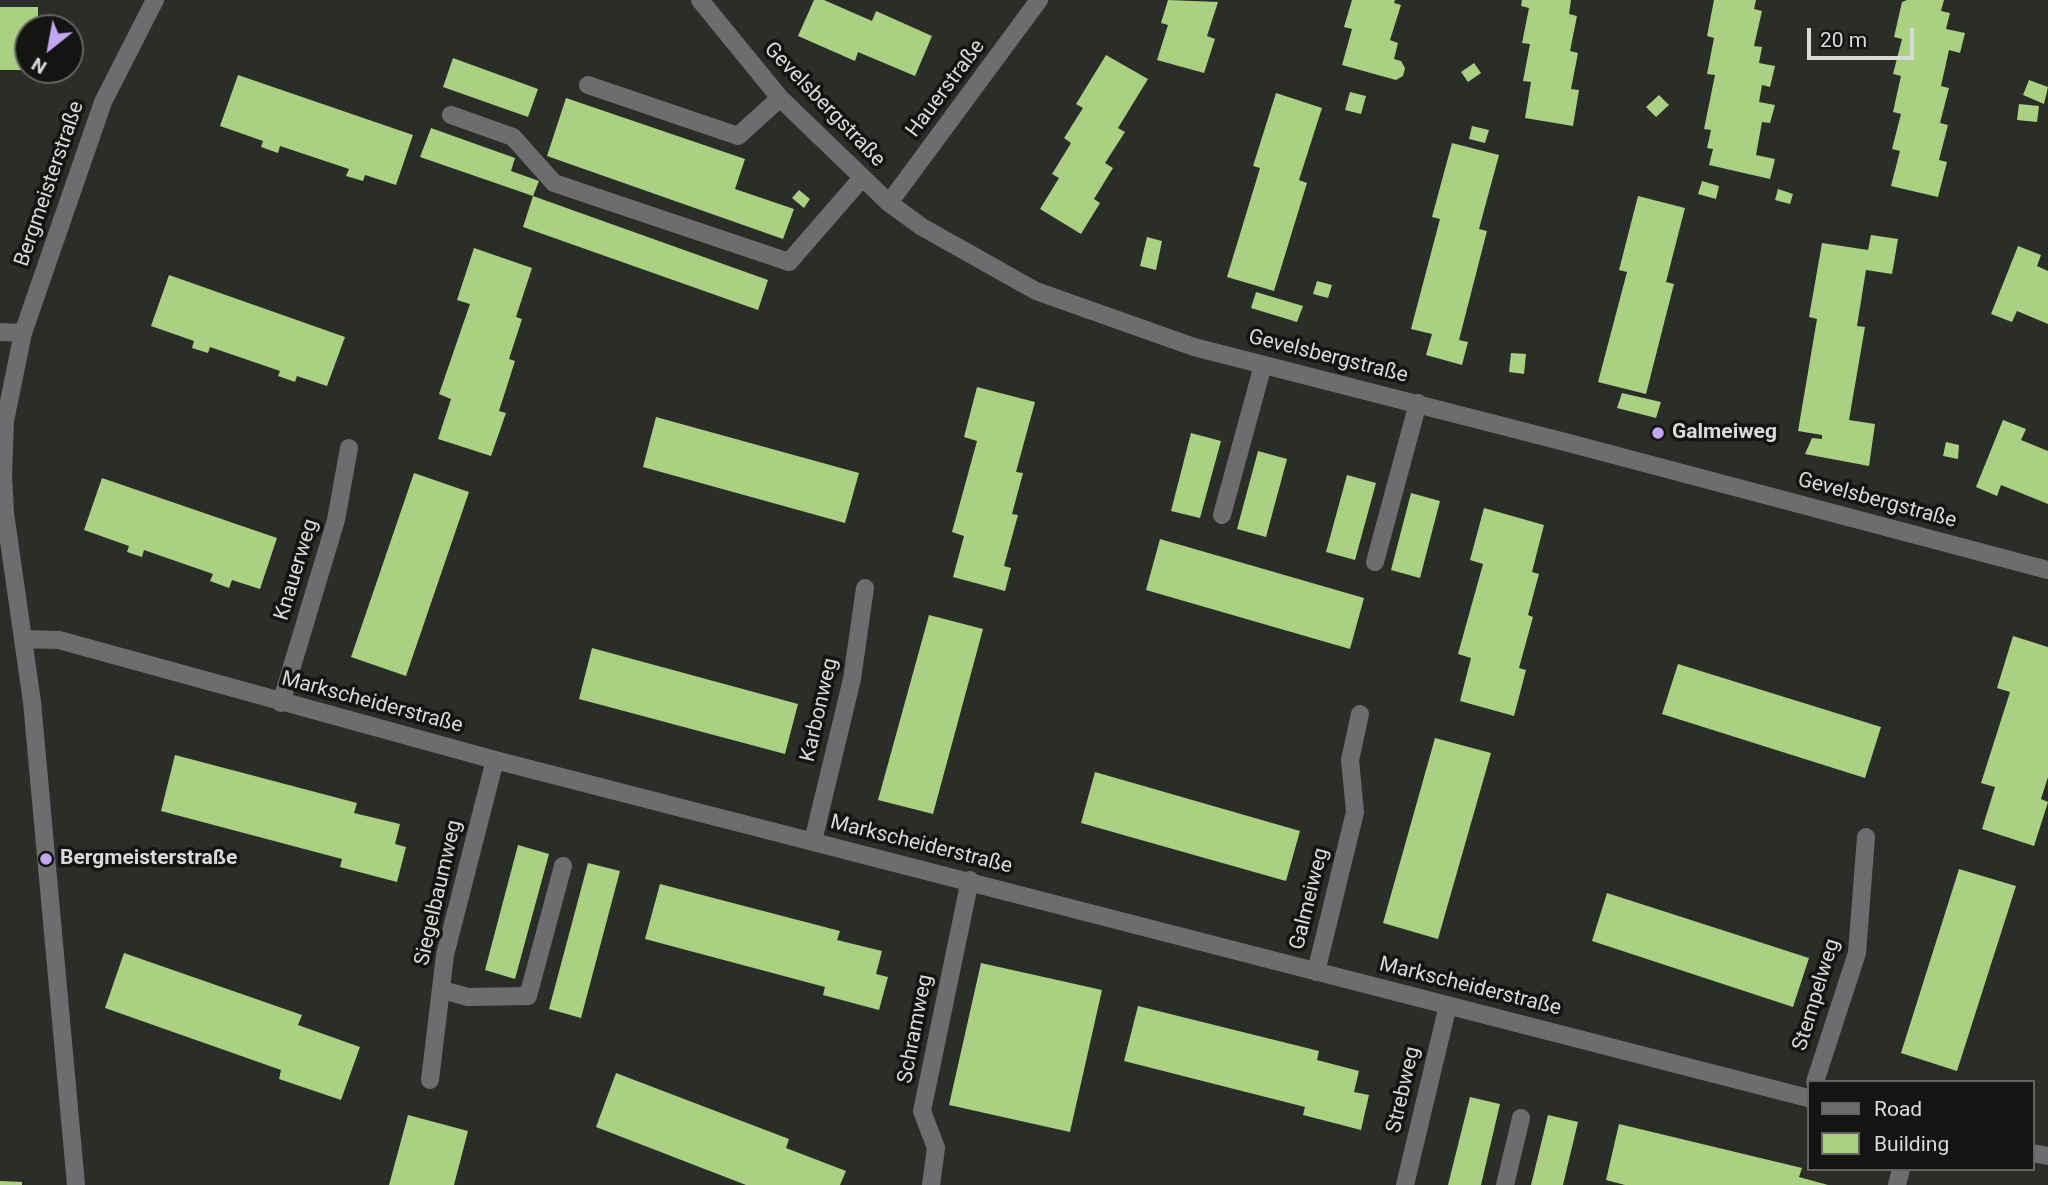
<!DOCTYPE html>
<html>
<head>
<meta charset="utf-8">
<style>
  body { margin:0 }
  #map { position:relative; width:2048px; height:1185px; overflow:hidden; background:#2b2d29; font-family:Roboto,sans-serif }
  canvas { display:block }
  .legend { position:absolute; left:1807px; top:1080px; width:228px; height:91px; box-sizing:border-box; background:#141513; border:2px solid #636462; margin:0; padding:9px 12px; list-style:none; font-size:21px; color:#d9dbd8 }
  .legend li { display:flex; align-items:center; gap:14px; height:35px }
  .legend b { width:35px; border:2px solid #636462 }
  .north { position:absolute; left:14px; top:14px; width:70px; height:70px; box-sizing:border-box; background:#141513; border:2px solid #636462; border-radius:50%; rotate:211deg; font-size:19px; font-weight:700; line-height:28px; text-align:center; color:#d9dbd8 }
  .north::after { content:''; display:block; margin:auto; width:24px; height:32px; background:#c3a7f2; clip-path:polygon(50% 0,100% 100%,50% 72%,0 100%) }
  .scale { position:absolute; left:1807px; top:28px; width:107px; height:32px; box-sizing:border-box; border:4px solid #d9dbd8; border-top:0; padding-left:9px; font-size:21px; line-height:24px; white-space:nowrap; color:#d9dbd8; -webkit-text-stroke:5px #141513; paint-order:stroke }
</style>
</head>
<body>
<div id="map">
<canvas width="2048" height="1185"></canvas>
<ul class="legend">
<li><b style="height:9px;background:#6d6d6f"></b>Road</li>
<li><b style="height:19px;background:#a9d181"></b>Building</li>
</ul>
<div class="north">N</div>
<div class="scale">20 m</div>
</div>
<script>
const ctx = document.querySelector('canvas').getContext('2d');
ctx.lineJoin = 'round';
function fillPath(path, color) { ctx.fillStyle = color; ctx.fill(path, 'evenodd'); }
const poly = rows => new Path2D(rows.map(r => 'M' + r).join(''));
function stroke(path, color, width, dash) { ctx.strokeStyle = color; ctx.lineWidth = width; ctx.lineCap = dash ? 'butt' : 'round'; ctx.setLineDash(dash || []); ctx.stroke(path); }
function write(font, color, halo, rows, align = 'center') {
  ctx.font = font + ' Roboto,sans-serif'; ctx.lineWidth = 7; ctx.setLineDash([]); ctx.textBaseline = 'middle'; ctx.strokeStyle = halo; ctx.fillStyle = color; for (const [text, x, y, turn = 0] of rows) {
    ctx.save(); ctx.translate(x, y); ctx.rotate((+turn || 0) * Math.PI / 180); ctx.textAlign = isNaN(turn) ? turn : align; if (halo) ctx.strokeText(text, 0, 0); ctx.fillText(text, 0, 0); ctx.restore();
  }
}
const building = poly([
  [814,0,824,0,872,21,876,11,932,36,915,76,858,52,855,61,798,36],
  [1168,0,1218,2,1207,36,1215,39,1204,73,1157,60,1168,25,1161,23],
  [1352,0,1395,0,1394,3,1401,5,1390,40,1398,43,1394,59,1401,61,1405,68,1403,76,1396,80,1342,65,1352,29,1344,27],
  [1522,0,1571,0,1569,14,1577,16,1570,51,1578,53,1571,89,1579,90,1573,126,1525,118,1531,82,1523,81,1530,44,1522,43,1529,8,1521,6],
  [1714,0,1756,0,1754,9,1762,11,1754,46,1762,47,1759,63,1775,66,1770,87,1762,85,1759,102,1775,105,1770,123,1762,122,1756,155,1775,159,1770,179,1709,165,1713,149,1707,148,1711,130,1704,129,1715,75,1707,74,1714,38,1707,36],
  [1907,0,1944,0,1941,11,1950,13,1946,29,1965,33,1960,53,1949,50,1941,86,1949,88,1940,123,1948,125,1939,160,1947,162,1938,197,1891,186,1900,151,1892,149,1901,114,1893,112,1901,76,1893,74,1902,39,1894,37,1902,2],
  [0,7,38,7,38,28,28,28,28,70,0,70],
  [1106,55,1148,79,1118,128,1125,132,1105,163,1113,168,1094,199,1100,203,1081,234,1040,209,1059,178,1052,174,1071,143,1064,138,1083,108,1076,104],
  [453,58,538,89,528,117,443,87],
  [1474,63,1481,73,1468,82,1461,72],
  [238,75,413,135,396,185,365,175,363,181,346,176,349,169,280,146,278,153,261,147,263,141,220,126],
  [2029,80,2048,87,2044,104,2023,95],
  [1350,92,1366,96,1361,114,1345,110],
  [1276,93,1322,108,1299,180,1307,183,1274,291,1227,277,1260,168,1253,166],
  [1659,95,1669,105,1656,117,1646,107],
  [566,98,745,159,735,189,794,209,783,239,547,156],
  [2019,104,2039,106,2037,122,2017,120],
  [1472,126,1489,130,1485,143,1469,139],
  [431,128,515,158,511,171,539,181,533,196,768,280,758,310,523,227,533,196,420,157],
  [1452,143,1499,155,1479,229,1487,231,1459,340,1468,342,1462,365,1426,355,1432,334,1411,329,1440,219,1432,217],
  [1702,181,1719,186,1716,199,1698,194],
  [1778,189,1793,194,1790,204,1775,200],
  [799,190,810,199,804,208,792,198],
  [1638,196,1685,208,1666,282,1674,284,1646,394,1598,382,1627,272,1619,270],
  [1871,235,1898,239,1892,274,1866,270,1857,326,1865,327,1849,420,1875,424,1869,466,1805,454,1812,438,1822,439,1822,435,1798,431,1817,319,1809,317,1822,243,1868,250],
  [1147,237,1162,241,1156,270,1140,266],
  [2018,246,2041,255,2037,266,2048,271,2048,324,2017,311,2012,322,1991,314],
  [474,248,532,268,516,317,522,319,509,359,515,361,499,411,506,413,491,456,438,439,451,399,439,394,470,304,457,300],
  [169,275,345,337,327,386,297,376,295,382,278,376,280,371,210,347,208,353,192,348,194,341,151,326],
  [1317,281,1332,285,1328,298,1313,294],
  [1256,292,1303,306,1297,322,1251,308],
  [1511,353,1526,354,1524,374,1509,372],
  [977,387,1035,402,1016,472,1023,473,1012,514,1018,515,1004,566,1011,568,1005,591,953,577,964,536,952,532,977,441,964,437],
  [1622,393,1661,402,1656,418,1617,408],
  [656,417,859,473,845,523,643,467],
  [2003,420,2026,429,2021,440,2048,451,2048,504,2001,485,1997,496,1976,487],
  [1191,433,1221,441,1200,518,1171,511],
  [1946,442,1959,445,1958,459,1943,456],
  [1258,451,1287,459,1266,537,1237,529],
  [414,473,469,492,406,676,351,657],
  [1347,475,1376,483,1355,560,1326,552],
  [102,478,277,538,260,589,232,580,229,588,210,581,213,574,144,550,142,557,127,552,129,546,84,530],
  [1411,493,1440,501,1420,578,1391,570],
  [1484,508,1544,525,1532,572,1539,574,1528,615,1533,617,1519,668,1526,670,1514,716,1460,701,1471,658,1458,654,1483,564,1470,560],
  [1160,539,1364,598,1350,649,1146,590],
  [929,615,983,629,933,814,878,800],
  [2013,636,2048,647,2048,777,2041,799,2048,802,2034,846,1982,829,1995,787,1981,783,2010,692,1997,688],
  [592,648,798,704,785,754,579,699],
  [1678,664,1881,727,1865,778,1662,714],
  [1435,738,1491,753,1438,939,1383,923],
  [175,755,357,803,354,813,400,824,395,844,406,847,397,882,340,867,342,859,161,811],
  [1095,772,1300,831,1286,881,1081,823],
  [518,845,549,854,515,979,485,970],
  [588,863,620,871,581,1018,549,1009],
  [1959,869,2016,886,1957,1071,1901,1053],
  [660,884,840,931,837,940,882,951,876,974,888,977,879,1010,823,995,825,987,645,939],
  [1607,893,1809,958,1793,1007,1592,941],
  [124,953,302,1015,298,1025,360,1047,341,1100,279,1079,281,1070,105,1008],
  [981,963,1102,990,1070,1132,949,1105],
  [1138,1006,1319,1051,1317,1060,1359,1071,1354,1092,1369,1095,1361,1130,1303,1115,1305,1107,1124,1061],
  [616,1073,789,1139,786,1148,846,1171,840,1185,746,1185,596,1127],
  [1470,1097,1500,1104,1481,1185,1448,1185],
  [408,1115,468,1131,454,1185,389,1185],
  [1548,1115,1578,1122,1563,1185,1531,1185],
  [1619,1124,1802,1168,1799,1177,1828,1185,1625,1185,1606,1180],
  [0,1181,22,1182,22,1185,0,1185]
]);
const minor = poly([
  [700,0,780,98,889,203,922,227,1036,291,1194,347,1565,442,2048,570],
  [588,85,738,136,780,98],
  [451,115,513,137,554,183,789,262,862,178],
  [889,203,1039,0],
  [0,332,23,333],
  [1222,515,1263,365],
  [1375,562,1418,403],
  [23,639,59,640,495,760,1808,1098],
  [281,703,336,520,349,448],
  [813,841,852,679,865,588],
  [1316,972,1355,812,1350,760,1360,714],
  [442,990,468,997,528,996,563,866],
  [430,1080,445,955,495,760],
  [1815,1082,1857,953,1866,837],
  [2032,1153,2048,1156],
  [76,1185,32,702,5,513,3,476,5,421,23,333,103,102,155,0],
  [931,1185,936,1148,922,1111,970,880],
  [1405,1185,1448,1005],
  [1505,1185,1521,1118],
  [1897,1185,1901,1169]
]);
const markers = [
  [1658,433,7,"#c3a7f2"],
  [46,859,7,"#c3a7f2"]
];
const streetNames = [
  ["Hauerstraße",946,89,-53],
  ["Gevelsbergstraße",824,105,46],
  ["Bergmeisterstraße",50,184,-71],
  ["Gevelsbergstraße",1328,357,14],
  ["Gevelsbergstraße",1877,501,15],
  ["Knauerweg",297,570,-73],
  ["Markscheiderstraße",372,703,15],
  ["Karbonweg",820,710,-77],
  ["Markscheiderstraße",921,845,14],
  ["Siegelbaumweg",439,893,-77],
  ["Galmeiweg",1310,899,-76],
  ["Markscheiderstraße",1470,987,14],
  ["Stempelweg",1817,995,-73],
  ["Schramweg",916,1029,-79],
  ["Strebweg",1404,1090,-77]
];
const poiNames = [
  ["Galmeiweg",1672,433],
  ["Bergmeisterstraße",60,859]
];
fillPath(building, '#a9d181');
stroke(minor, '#6d6d6f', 18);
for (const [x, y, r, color] of markers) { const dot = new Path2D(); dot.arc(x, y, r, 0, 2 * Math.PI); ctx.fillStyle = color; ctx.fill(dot); stroke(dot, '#141513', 2.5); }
write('21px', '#d9dbd8', '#141513', streetNames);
write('bold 21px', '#d9dbd8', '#141513', poiNames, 'left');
</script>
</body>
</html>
